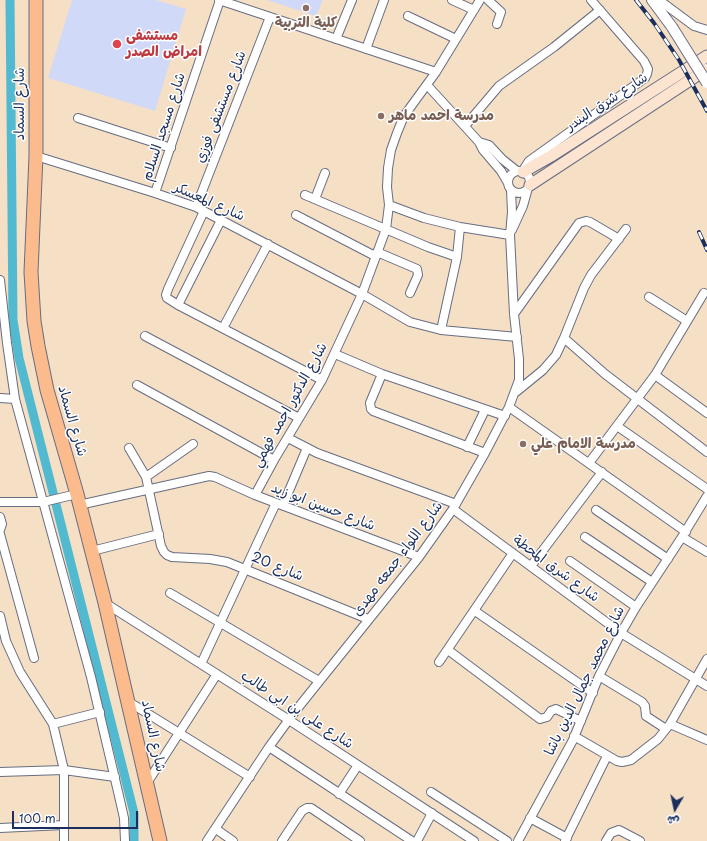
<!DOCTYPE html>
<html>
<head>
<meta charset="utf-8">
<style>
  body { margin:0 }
  #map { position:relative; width:707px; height:841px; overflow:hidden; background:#f5dfc5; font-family:"Playpen Sans","Playpen Sans Arabic",sans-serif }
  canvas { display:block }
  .north { position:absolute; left:655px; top:789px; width:40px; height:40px; -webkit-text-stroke:3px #fff; paint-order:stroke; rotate:189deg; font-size:11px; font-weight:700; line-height:16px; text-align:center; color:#1b2f5e }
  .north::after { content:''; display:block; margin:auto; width:14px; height:18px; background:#1b2f5e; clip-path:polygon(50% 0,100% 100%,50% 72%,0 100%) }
  .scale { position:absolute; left:12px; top:811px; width:126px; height:18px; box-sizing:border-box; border:2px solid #1b2f5e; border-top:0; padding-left:5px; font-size:12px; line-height:14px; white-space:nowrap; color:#1b2f5e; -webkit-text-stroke:3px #fff; paint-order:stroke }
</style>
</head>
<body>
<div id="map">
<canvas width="707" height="841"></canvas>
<div class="north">ش</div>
<div class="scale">100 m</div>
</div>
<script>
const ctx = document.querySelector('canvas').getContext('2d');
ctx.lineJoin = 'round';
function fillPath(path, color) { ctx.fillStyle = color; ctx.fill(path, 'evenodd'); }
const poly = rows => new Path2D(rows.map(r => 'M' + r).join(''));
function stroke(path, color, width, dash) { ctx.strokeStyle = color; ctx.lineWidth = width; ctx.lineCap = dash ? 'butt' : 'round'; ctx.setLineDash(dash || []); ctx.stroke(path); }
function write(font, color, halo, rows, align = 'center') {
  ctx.font = font + ' "Playpen Sans","Playpen Sans Arabic",sans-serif'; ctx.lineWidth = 3; ctx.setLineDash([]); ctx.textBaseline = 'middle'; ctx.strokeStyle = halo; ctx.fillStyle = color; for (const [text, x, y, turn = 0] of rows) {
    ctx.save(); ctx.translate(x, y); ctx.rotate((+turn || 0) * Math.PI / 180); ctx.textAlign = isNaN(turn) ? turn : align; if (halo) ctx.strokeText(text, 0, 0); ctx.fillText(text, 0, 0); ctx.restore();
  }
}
const built = poly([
  [72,0,156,0,186,9,155,111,48,78],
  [267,0,323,0,316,16]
]);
const canal = poly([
  [10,0,13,320,19,358,134,813,134,841]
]);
const minor = poly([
  [219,0,436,72],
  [452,0,474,10],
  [488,0,501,12,497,24],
  [659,0,694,26,707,30],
  [408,16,456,39],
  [336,39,352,0],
  [366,49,384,0],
  [427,85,479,142,483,150,501,171,508,183],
  [78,118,171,148],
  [465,126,499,86,554,47,600,10],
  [479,142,489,145,502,159,517,171],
  [36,156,155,193,196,207,362,294,410,322,441,330,517,337],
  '508 182a11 11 0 1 1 22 0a11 11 0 1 1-22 0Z',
  [522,172,529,161,645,78,647,74,648,69,644,61,591,0],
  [155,193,220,0],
  [305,195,428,247,457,257],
  [315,199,325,173],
  [389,205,424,218,460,227,510,235],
  [196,207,270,17],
  [204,211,168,289,166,295,167,298,178,305,322,380],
  [296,215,375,256],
  [512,230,523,206,528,188],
  [377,252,417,269,418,275,410,293],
  [0,280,7,343,15,399,91,677,119,796,124,818,125,841],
  [649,297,687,321],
  [178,305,221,220],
  [514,314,579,223,586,221,590,222,619,239],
  [223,328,268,244],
  [441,330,457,257,460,227],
  [145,336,299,418],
  [564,338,584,288,591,275,626,229],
  [335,354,382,374,505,416],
  [382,374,370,403,371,409,373,411,485,453],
  [655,375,707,413],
  [137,385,274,460],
  [516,392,543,370,556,355,564,338,605,374,707,452],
  [0,398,15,399],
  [509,407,686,532],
  [617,426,707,489],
  [288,438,317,453,456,504],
  [467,447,485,410],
  [129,448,146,477,161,546,164,552,167,555,172,557,210,559,227,562,368,619],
  [589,463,655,375,704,293],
  [146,477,193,444],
  [255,495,274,460,322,380,362,294,386,229,389,205,387,187,388,168,391,150,397,133,404,116,436,72,480,0],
  [0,502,43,502,77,494],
  [79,505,209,476,215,477,255,495,419,557],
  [283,505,307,448],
  [453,509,621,633,707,686],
  [596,510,668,559],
  [0,517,2,524,0,530],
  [0,534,34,658],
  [585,537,652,582],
  [682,537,707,552],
  [92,551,159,534],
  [570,561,636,607],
  [531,566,602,472],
  [170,593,319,681],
  [105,603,289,720,474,841],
  [475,611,593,693],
  [0,616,6,641,20,672,53,724,64,770,64,841],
  [448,650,540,719,547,717,551,711,556,709,581,721],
  [439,662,513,553],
  [201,664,276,503],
  [599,676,642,702,645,706,646,716,666,729],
  [129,702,250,777],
  [53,724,100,712],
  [670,724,707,740],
  [574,736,617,761,622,762,631,760,658,739,670,724,707,659],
  [269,747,412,841],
  [0,772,64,770,115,777],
  [147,783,217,674],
  [431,792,507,841],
  [339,794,358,765],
  [530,818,567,838],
  [0,828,64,825],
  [216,829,233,841],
  [207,841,269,747,293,714,419,557,453,509,485,453,509,407,519,380,519,359,514,314,510,235,512,212,511,190],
  [282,841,302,811,307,808,311,808,360,841],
  [417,841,432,813],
  [518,841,573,740,599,676,621,633,636,607,682,537,707,496],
  [565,841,607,756],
  [606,841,611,833,619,830,640,841]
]);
const tertiary = poly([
  [652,0,672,27]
]);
const secondary = poly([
  [523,172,551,156,707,56],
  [530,185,707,69]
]);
const trunk = poly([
  [36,0,36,156,31,272,34,321,38,346,47,390,77,494,105,603,160,841]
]);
const rail = poly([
  [636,0,654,23,679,60,707,111],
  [699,232,707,250]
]);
const tertiaryBridge = poly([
  [672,27,707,83]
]);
const markers = [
  [306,8,4,"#8d6e63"],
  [117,44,5,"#e0444e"],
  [381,116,4,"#8d6e63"],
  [523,444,4,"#8d6e63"]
];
const educationNames = [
  ["كلية التربية",306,23,"center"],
  ["مدرسة احمد ماهر",389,116],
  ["مدرسة الامام علي",531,444]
];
const healthNames = [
  ["مستشفى",126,36],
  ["امراض الصدر",126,52]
];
const streetNames = [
  ["شارع شرق البندر",607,102,-33],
  ["شارع السماد",20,104,-90],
  ["شارع مستشفى فوزي",221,107,-69],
  ["شارع مسجد السلام",164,127,-72],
  ["شارع المعسكر",209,202,24],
  ["شارع الدكتور احمد فهمي",290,405,-61],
  ["شارع السماد",72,421,74],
  ["شارع حسين ابو زيد",323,507,21],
  ["شارع اللواء جمعه مهدى",398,559,-53],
  ["شارع 20",277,567,22],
  ["شارع شرق المحطة",556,569,36],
  ["شارع محمد جمال الدين باشا",585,681,-64],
  ["شارع على بن ابى طالب",297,710,33],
  ["شارع السماد",153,736,78]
];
fillPath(built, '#d1d9f9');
stroke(canal, '#52bad0', 9);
stroke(minor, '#676d82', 10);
stroke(tertiary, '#676d82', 12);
stroke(secondary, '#676d82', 13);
stroke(trunk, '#676d82', 15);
stroke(minor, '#fff', 8);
stroke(tertiary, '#fff', 10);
stroke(secondary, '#fde4d1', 11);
stroke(trunk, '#fbbb8d', 13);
stroke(rail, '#1b2f5e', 4);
stroke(rail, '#fff', 2.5, [8]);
stroke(tertiaryBridge, '#676d82', 12, []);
stroke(tertiaryBridge, '#fff', 10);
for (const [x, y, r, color] of markers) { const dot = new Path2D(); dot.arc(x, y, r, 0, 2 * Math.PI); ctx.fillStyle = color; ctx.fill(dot); stroke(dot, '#fff', 1.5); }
write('bold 14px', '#785e54', '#fff', educationNames, 'left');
write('bold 14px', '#be3a42', '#fff', healthNames, 'left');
write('14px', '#1b2f5e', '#fff', streetNames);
</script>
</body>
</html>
